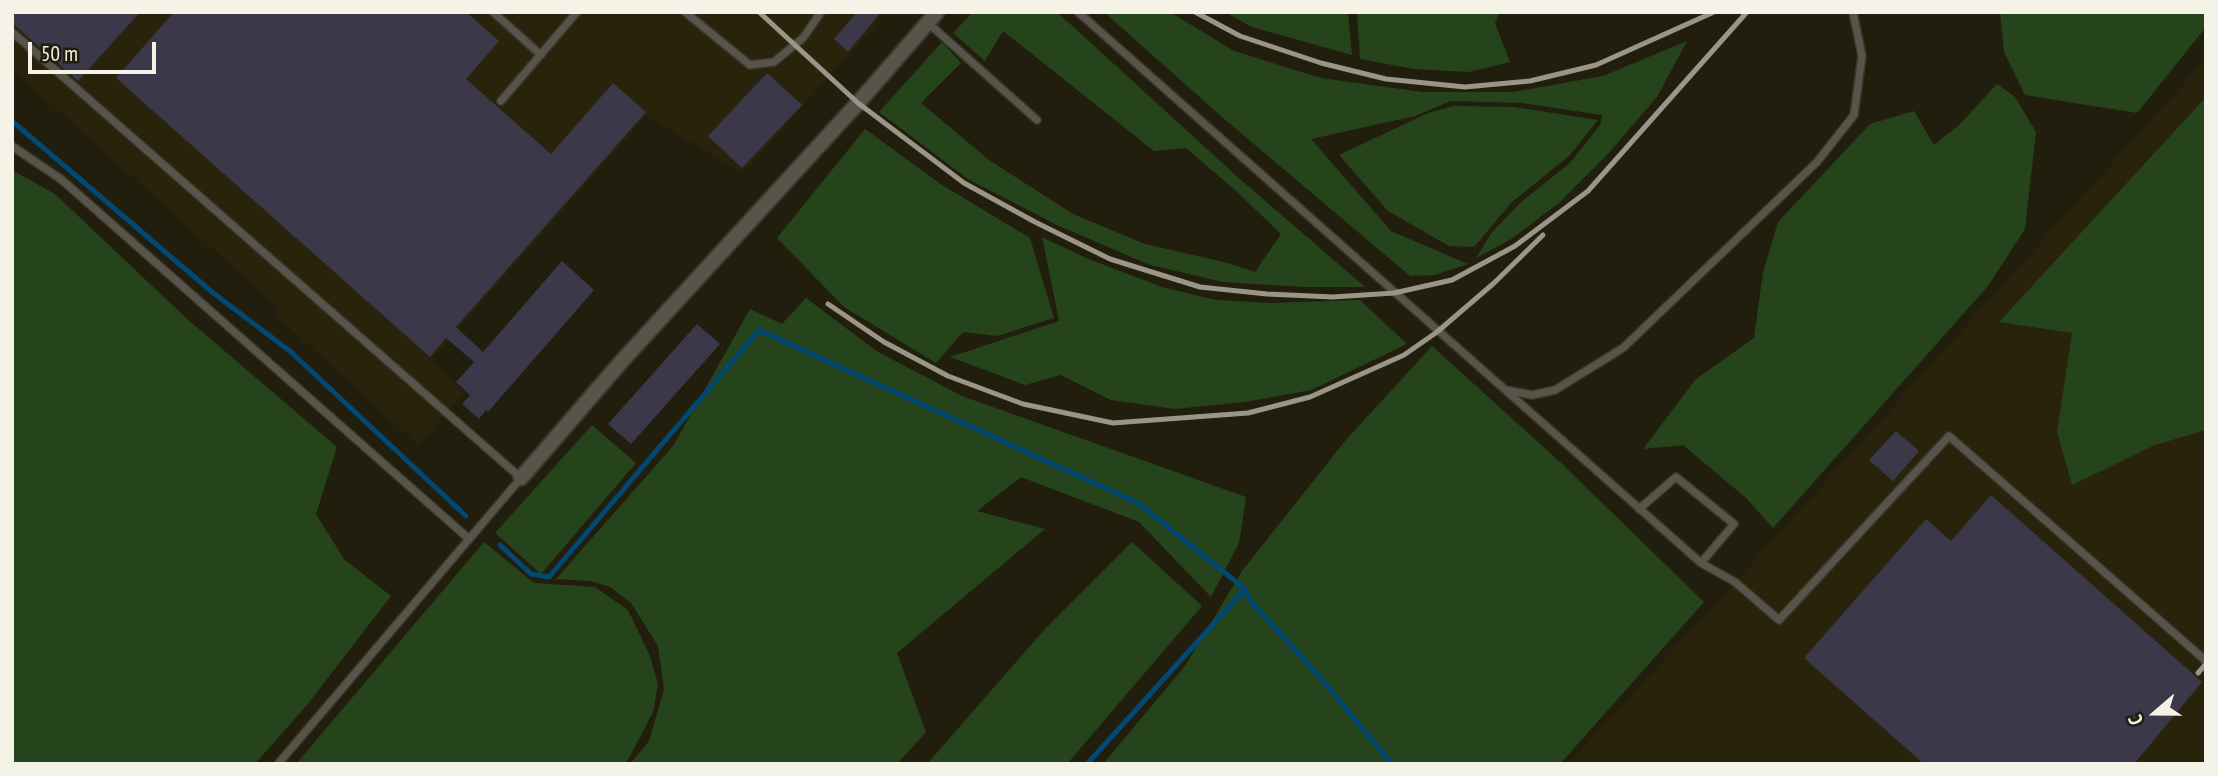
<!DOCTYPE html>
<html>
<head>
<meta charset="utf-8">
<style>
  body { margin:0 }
  #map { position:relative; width:2218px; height:776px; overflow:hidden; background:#221e0d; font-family:"PT Sans Narrow",sans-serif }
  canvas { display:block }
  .frame { position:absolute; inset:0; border:14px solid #f5f3e8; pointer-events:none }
  .north { position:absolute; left:2120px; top:678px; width:70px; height:70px; -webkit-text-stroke:5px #221e0d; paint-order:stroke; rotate:250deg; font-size:19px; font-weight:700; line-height:28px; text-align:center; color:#f5f3e8 }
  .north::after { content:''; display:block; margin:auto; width:24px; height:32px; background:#f5f3e8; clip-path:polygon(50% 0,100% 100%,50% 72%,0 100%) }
  .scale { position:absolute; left:28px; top:42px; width:128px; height:32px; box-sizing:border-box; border:4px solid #f5f3e8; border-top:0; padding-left:9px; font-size:21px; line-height:24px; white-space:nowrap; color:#f5f3e8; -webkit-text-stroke:5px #221e0d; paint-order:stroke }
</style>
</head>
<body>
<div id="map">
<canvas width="2218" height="776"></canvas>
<div class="frame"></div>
<div class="north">С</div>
<div class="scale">50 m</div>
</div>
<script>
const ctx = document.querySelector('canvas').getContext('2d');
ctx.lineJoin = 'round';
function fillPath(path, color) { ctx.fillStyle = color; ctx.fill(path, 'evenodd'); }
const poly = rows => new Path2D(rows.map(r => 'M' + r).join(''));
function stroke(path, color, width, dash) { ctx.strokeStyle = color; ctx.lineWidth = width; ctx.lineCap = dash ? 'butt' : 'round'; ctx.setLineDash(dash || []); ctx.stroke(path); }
const built = poly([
  [12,12,887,12,743,173,646,116,431,360,465,392,418,445,276,315,279,308,12,69],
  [2206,59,2206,764,1568,764,1713,607]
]);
const green = poly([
  [973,12,1057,12,1241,180,1365,287,1304,287,1223,282,1150,265,1057,225,968,179,879,112,942,42,961,63,921,103,989,160,1073,214,1145,244,1228,263,1255,272,1281,234,1234,189,1186,148,1154,151,1003,31,985,61,953,33],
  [1104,12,1170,12,1234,51,1321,78,1422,92,1513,92,1603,76,1687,41,1657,97,1607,155,1560,202,1513,238,1476,258,1492,232,1521,202,1570,163,1600,125,1602,115,1522,103,1451,101,1415,116,1311,139,1391,231,1468,264,1435,275,1410,276,1222,117],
  [1225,12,1348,12,1352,55,1252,27],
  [1357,12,1500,12,1495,23,1510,62,1469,72,1414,69,1360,59],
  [2000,12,2206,12,2206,27,2137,113,2025,95,2004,52],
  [1997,84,2015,97,2036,132,2025,229,1988,286,1773,528,1746,498,1683,445,1643,449,1696,379,1754,338,1763,272,1778,222,1870,124,1914,111,1934,145,1959,125],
  [2206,97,2206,430,2155,445,2072,485,2057,432,2072,333,1999,322],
  [1453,106,1514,107,1598,120,1570,155,1511,203,1474,247,1449,246,1388,211,1339,155,1428,113],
  [865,129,942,185,1030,238,1054,318,997,336,963,332,936,363,844,307,777,238],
  [12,170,55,194,186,318,337,447,316,514,344,559,391,596,307,705,255,764,12,764],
  [1042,237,1086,258,1162,287,1216,300,1271,303,1360,300,1407,344,1311,390,1245,402,1175,409,1111,400,1061,375,1025,385,950,357,1059,321],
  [806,298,878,352,962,396,1246,497,1239,543,1211,597,1139,522,1021,477,977,511,1045,529,897,653,926,732,897,764,630,764,649,741,664,689,658,646,631,603,610,587,591,581,556,579,673,446,750,309,782,324],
  [1432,346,1560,462,1704,602,1560,764,1103,764,1185,666,1242,571,1345,441],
  [592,425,636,463,541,574,495,533],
  [484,542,534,583,595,587,628,610,650,656,658,684,653,712,628,760,623,764,296,764],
  [1132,542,1202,606,1067,764,927,764,1044,630]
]);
const stream = poly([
  [12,121,212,292,291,352,466,516],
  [500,545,531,574,549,577,759,330,1138,503,1245,589,1249,599,1317,674,1392,764],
  [1087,764,1245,589]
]);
const building = poly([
  [12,12,140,12,78,81,12,23],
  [174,12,466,12,499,41,466,79,551,154,613,83,646,112,456,327,483,352,562,261,594,290,488,412,486,410,479,419,462,404,470,395,456,382,474,362,446,338,430,357,116,78],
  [857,12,881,12,848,52,834,39],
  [767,73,802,105,742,168,708,136],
  [697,324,720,344,631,444,608,424],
  [1896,431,1919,451,1893,481,1869,460],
  [1991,495,2202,682,2134,764,1924,764,1804,658,1926,519,1951,541]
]);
const service = poly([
  [493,12,541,55],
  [685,12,750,65,774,62,803,38,821,12],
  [1078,12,1701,563,1735,582,1779,620,1949,436,2206,661],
  [928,23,1037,120],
  [12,32,521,478,278,764],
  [501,101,577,12],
  [12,146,62,180,468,538],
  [1506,390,1532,395,1555,390,1623,348,1817,162,1854,115,1862,56,1853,12],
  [1639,509,1676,477,1734,524,1701,563]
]);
const minor = poly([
  [521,478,621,362,858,103,937,12]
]);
const rail = poly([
  [759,12,858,103,964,183,1035,222,1110,259,1200,287,1267,294,1333,297,1394,293,1452,280,1515,246,1588,191,1747,12],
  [1195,12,1240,36,1321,63,1386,79,1465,87,1530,81,1596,65,1714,12],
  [828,304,884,342,948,376,1023,404,1113,423,1248,413,1310,397,1404,355,1437,332,1494,283,1543,235],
  [2198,673,2206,664]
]);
fillPath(built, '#29230b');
fillPath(green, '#25441b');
stroke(stream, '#014974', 5);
fillPath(building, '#3b3849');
stroke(service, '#3b3827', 10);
stroke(minor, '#3b3827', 18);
stroke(service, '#57544c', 7);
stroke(minor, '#57544c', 14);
stroke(rail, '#999688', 5);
</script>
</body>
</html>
